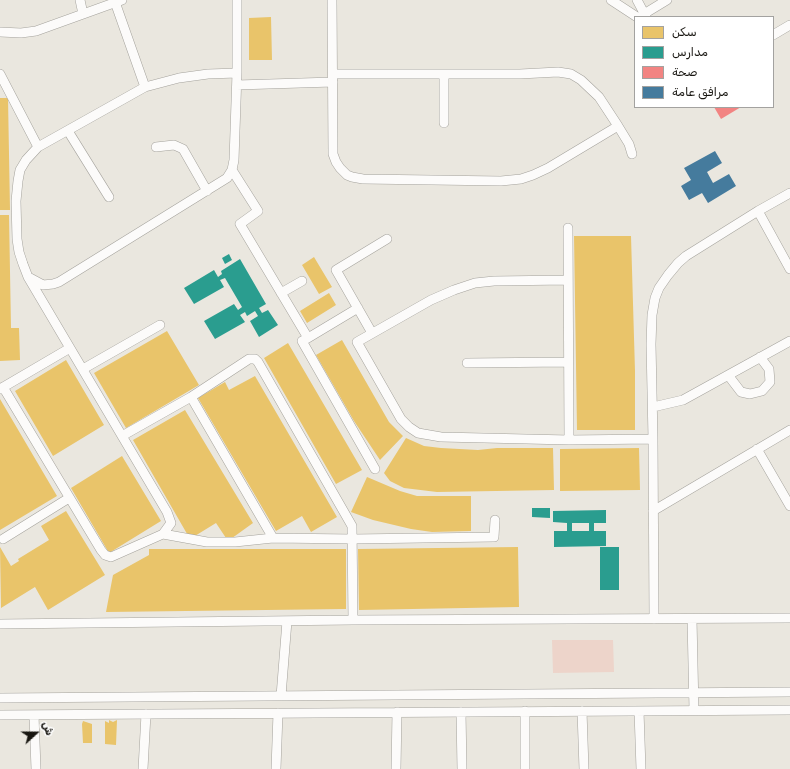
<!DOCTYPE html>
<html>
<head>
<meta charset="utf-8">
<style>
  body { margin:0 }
  #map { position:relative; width:790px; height:769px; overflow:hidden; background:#eae7df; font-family:Rubik,Cairo,sans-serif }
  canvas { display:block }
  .legend { position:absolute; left:634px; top:16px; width:140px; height:92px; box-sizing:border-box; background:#fff; border:1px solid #a3a2a0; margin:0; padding:5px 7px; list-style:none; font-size:12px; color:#181611 }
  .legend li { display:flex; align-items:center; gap:8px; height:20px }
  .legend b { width:20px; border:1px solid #a3a2a0 }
  .north { position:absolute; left:16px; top:713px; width:40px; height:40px; -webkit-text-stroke:3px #fff; paint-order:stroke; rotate:69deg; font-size:11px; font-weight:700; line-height:16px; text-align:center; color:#181611 }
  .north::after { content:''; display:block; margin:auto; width:14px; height:18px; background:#181611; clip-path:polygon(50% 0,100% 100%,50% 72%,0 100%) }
</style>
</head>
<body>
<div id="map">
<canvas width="790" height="769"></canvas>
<ul class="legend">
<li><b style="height:11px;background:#e9c46a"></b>سكن</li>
<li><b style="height:11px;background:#2a9d8f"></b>مدارس</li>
<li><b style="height:11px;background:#f28482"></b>صحة</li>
<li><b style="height:11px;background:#457b9d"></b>مرافق عامة</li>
</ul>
<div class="north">ش</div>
</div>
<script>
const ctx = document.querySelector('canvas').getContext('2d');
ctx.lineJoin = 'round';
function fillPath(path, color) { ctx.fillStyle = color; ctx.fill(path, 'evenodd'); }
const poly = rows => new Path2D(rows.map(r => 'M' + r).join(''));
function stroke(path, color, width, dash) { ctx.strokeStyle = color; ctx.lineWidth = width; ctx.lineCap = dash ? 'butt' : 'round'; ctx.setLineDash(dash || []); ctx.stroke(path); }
const green = poly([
  [552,640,613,640,614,672,553,673]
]);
const homes = poly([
  [271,17,272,60,249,60,249,18],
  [0,98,8,98,10,210,0,210],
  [0,215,9,215,11,328,19,328,20,360,0,361],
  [574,236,631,236,635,371,635,430,577,430],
  [314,257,332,287,319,294,302,265],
  [329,293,336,305,307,323,300,311],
  [167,331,199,385,126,428,94,373],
  [342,340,389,422,403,436,380,460,354,421,316,355],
  [288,343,362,470,336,484,264,358],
  [66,360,104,425,53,456,15,391],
  [255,376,337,517,311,532,302,516,276,531,198,398,225,382,229,390],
  [0,399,57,496,0,530],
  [185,410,253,523,228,541,216,523,190,539,133,440],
  [406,438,424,446,441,448,478,450,497,448,553,448,554,490,437,492,404,488,390,481,384,473],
  [639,448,640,490,560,491,560,449],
  [122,456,161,521,109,553,71,488],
  [367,477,400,491,417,496,471,496,471,531,432,532,411,529,373,520,351,512],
  [66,511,105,575,48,610,35,587,1,608,0,547,11,566,19,561,18,559,49,540,41,526],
  [518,547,519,607,359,610,358,549],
  [149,549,346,549,346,609,106,612,113,575,149,555],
  [109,720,113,722,117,720,116,745,105,744,105,721,109,723],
  [83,721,92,724,92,743,83,743,82,724]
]);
const schools = poly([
  [229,254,232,260,225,264,222,258],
  [240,259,266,304,259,308,262,313,268,310,278,325,259,337,250,321,258,316,255,311,247,316,245,312,240,315,245,322,215,339,204,321,234,304,238,310,242,307,225,278,220,280,224,287,194,304,184,288,214,270,218,277,222,274,221,271],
  [532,508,550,508,550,518,532,517],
  [606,510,606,523,594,523,594,531,606,531,606,546,554,547,554,531,567,531,567,523,553,522,553,511],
  [572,523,589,523,589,531,572,531],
  [600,547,619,547,619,590,600,590]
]);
const health = poly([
  [714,107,741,107,721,119]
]);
const public = poly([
  [715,151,722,163,707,172,713,183,729,174,736,186,708,203,702,193,689,200,681,186,691,180,684,168]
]);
const street = poly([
  [80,0,83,14],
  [332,0,333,154,336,162,340,168,347,175,352,177,363,179,501,181,521,179,533,175,548,168,618,126],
  [611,0,637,17],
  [637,0,646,17],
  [115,2,145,87],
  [644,14,667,0],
  [0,32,21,33,36,31,122,0],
  [773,35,790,25],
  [0,74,38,147],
  [333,74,520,74,558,72,571,74,581,80,599,97,618,126,629,144,632,154],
  [237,85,333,82],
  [444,123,444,74],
  [68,131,109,197],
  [156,147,174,145,183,149,207,191],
  [232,170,258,211,240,224,308,338,302,341,375,469],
  [758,211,790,269],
  [568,228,569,440],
  [30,278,43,285,53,284,59,282,227,178,232,170,234,160,237,73,237,0],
  [568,280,494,281,475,283,454,290,431,300,357,342,401,419,409,427,418,433,441,437,569,440,653,439],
  [281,293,302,281],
  [372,333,336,270,387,239],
  [308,338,358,308],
  [467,363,568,362],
  [83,369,160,325],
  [728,375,741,392,750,394,762,391,770,382,769,369,760,357],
  [3,387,101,550,105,555,111,557,163,534,171,523,167,512,28,277,23,264,19,252,17,239,16,201,18,181,20,170,26,160,38,147,145,87,179,78,208,74,237,73],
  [0,389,70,348],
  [191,397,273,538,353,539,494,537,495,520],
  [653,407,683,400,790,341],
  [122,436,191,397,249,359,255,359,258,362,352,526,353,620],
  [757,449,790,506],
  [653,511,790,430],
  [163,534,207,542,235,542,273,538],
  [3,539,69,498],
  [654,619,653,439,651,344,652,315,655,298,659,288,668,275,678,263,686,256,758,211,790,193],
  [692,619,694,710],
  [0,624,353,620,790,618],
  [281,696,287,621],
  [0,698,790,692],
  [525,711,525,769],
  [582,711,584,769],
  [639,711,641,769],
  [461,712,462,769],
  [0,715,790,710],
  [34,715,36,769],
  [143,769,146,714],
  [276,769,278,713],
  [396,769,397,712]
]);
fillPath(green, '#edd4ca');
fillPath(homes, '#e9c46a');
fillPath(schools, '#2a9d8f');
fillPath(health, '#f28482');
fillPath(public, '#457b9d');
stroke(street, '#a4a29c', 10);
stroke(street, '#fcfbfa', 9);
</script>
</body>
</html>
